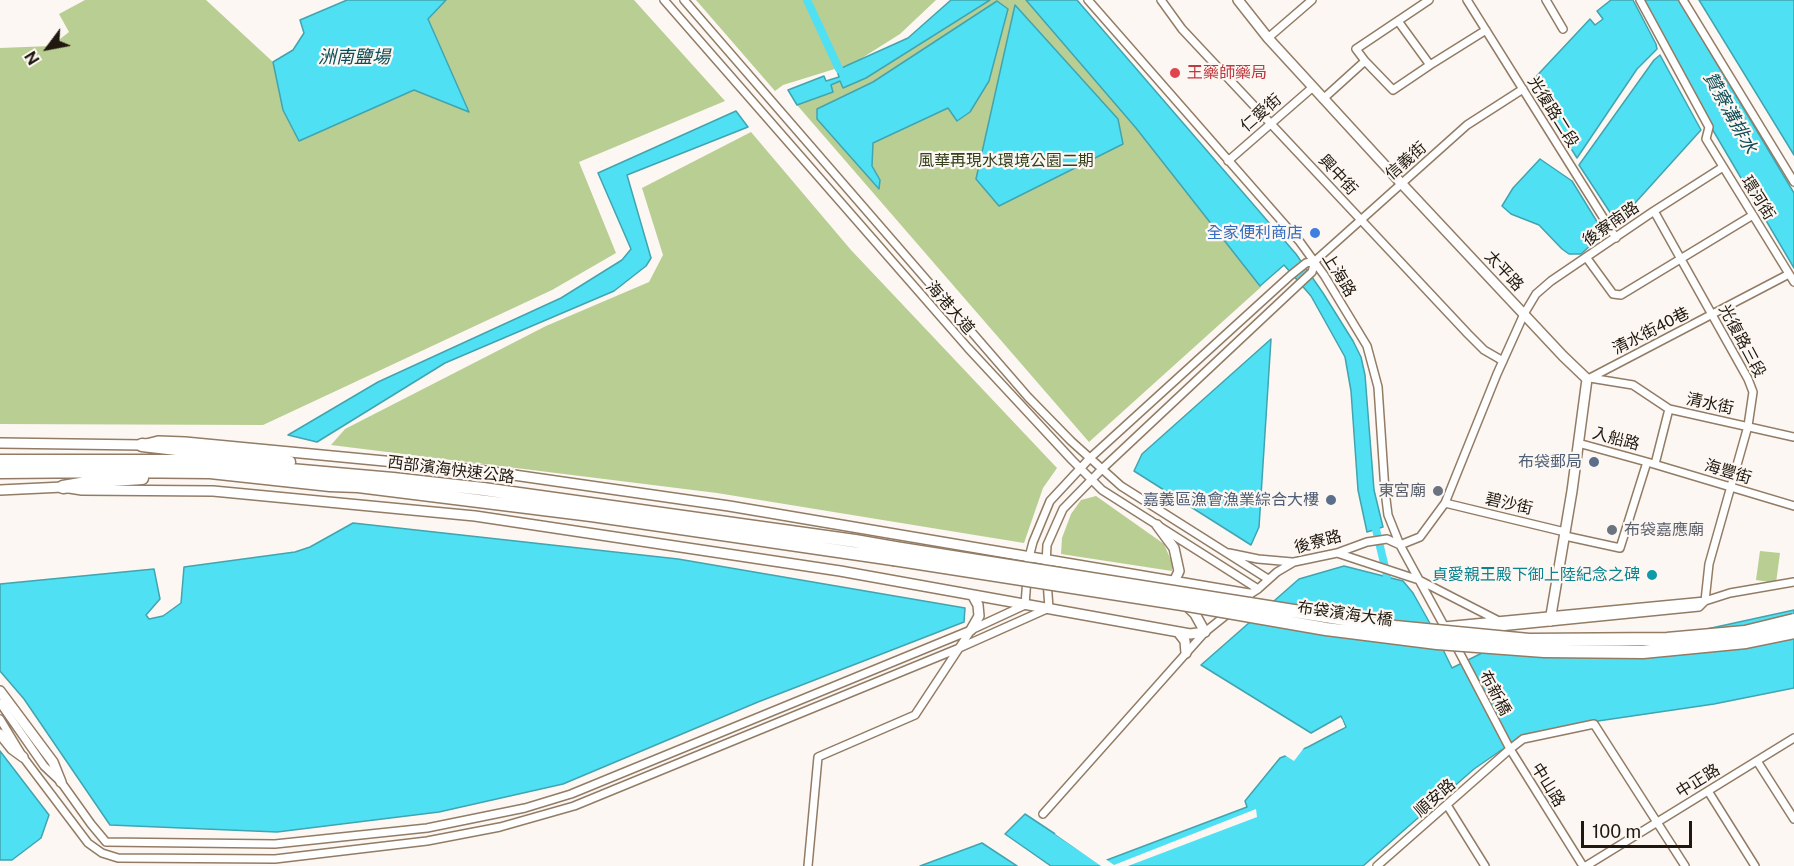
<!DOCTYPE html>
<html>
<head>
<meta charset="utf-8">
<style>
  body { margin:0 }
  #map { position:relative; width:1794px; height:866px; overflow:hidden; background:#fcf7f2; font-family:"Public Sans",sans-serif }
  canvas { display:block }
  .north { position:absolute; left:18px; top:18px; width:60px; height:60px; -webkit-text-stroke:4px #fcf7f2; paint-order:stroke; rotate:238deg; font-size:16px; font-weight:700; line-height:24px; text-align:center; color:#20180e }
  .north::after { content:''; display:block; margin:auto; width:21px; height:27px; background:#20180e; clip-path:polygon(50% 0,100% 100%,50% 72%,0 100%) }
  .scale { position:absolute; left:1581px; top:821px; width:111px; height:27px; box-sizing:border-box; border:3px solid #20180e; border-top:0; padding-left:8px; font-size:18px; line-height:21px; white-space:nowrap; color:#20180e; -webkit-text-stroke:4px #fcf7f2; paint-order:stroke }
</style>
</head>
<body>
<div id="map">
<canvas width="1794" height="866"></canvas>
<div class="north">N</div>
<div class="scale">100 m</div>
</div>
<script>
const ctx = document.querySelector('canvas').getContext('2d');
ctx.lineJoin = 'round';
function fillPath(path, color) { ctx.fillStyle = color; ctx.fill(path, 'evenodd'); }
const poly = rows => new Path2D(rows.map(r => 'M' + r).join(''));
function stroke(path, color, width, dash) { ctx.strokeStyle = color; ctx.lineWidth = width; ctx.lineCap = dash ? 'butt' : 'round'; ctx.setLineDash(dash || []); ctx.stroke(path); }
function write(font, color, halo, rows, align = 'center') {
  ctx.font = font + ' "Public Sans","Noto Sans TC",sans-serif'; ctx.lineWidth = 4.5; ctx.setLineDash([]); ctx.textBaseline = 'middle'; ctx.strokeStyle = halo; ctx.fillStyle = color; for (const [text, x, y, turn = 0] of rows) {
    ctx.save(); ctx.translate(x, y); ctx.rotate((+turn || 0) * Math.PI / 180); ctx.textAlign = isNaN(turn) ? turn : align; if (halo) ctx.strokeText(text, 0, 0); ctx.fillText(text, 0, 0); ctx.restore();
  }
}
const green = poly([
  [85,0,206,0,273,62,283,110,299,141,414,90,469,111,428,18,446,0,634,0,725,101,579,162,616,253,552,290,263,425,0,424,0,48,51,46,69,32,59,14],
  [696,0,936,0,900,34,854,63,783,85,775,91],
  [984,0,1026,0,1136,128,1261,287,1089,442,797,105],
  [751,132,851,250,1057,468,1043,488,1024,543,717,493,331,445,345,429,546,326,649,282,663,255,642,188],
  [1096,496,1164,544,1173,565,1172,571,1061,554,1062,538,1071,514,1081,500],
  [1760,551,1780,553,1776,583,1756,580]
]);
const water = poly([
  [347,0,446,0,428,19,469,112,414,90,299,141,283,110,273,62,293,50,304,33,300,20,347,0],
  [951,0,990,0,866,78,843,88,840,81,831,85,833,92,797,105,788,90,824,76,826,81,839,77,837,70,908,38,951,0],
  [1026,0,1077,0,1296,254,1323,293,1353,341,1361,357,1365,375,1374,490,1383,527,1367,532,1358,490,1351,391,1345,357,1311,296,1284,265,1260,286,1136,128,1026,0],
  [1611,0,1633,0,1656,44,1657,49,1637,69,1577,158,1530,83,1590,19,1595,25,1603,19,1597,11,1611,0],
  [1643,0,1679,0,1794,193,1794,268,1701,110,1643,0],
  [1699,0,1794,0,1794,155,1699,0],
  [997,1,1008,9,989,81,970,112,957,121,948,108,873,143,872,166,880,180,879,189,817,119,817,109,873,82,997,1],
  [1015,5,1118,119,1123,144,999,206,976,179,1015,5],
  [1660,55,1701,130,1617,223,1579,165,1654,60,1660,55],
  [736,111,748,127,627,175,651,258,646,266,614,291,445,363,317,442,288,435,378,382,561,298,622,260,631,249,598,173,736,111],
  [1540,159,1572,181,1604,233,1581,254,1569,254,1562,249,1539,225,1511,214,1502,206,1513,188,1540,159],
  [1271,339,1259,527,1251,545,1134,471,1142,454,1271,339],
  [353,523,678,559,965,608,964,622,758,702,563,784,439,812,277,832,110,825,24,699,0,671,0,584,154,569,160,599,146,615,149,619,163,616,181,603,184,567,295,552,310,547,353,523],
  [1344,566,1403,581,1413,593,1432,627,1452,668,1498,645,1693,632,1794,610,1794,688,1714,704,1598,721,1523,739,1500,751,1474,769,1363,866,1051,866,1005,834,1025,814,1099,863,1247,807,1245,801,1280,758,1308,747,1346,727,1341,716,1311,733,1201,665,1299,579,1344,566],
  [0,751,49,815,41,838,12,860,0,860,0,751],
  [982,843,1017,866,920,866,982,843]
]);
const pier = poly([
  [1253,701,1311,735,1342,719,1345,727,1307,744,1294,761,1283,754,1343,726,1340,720,1310,736],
  [1256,809,1257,817,1128,866,1101,866,1055,834,1057,831,1099,860,1104,858,1114,865]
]);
const canal = poly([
  [807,0,839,69],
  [1374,521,1387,576]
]);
const street = poly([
  [664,0,968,348,1072,460,1102,490,1258,589],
  [684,0,1028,397,1071,441,1121,486,1268,579],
  [1088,0,1300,242,1324,275,1367,346,1378,387,1385,491,1388,515,1400,545,1448,633],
  [1161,0,1182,29,1468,334,1484,350,1503,361],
  [1429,0,1356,49,1365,61,1393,90,1430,65],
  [1467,0,1616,238],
  [1546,0,1563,29],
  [1640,0,1709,127,1706,139,1794,282],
  [1683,0,1794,182],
  [1398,21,1430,65,1486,30],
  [1268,38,1312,0],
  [1323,99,1365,61],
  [1228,161,1313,87],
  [1654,211,1748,379,1753,392,1748,426,1709,564,1705,601],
  [1586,257,1613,294,1621,295,1753,215],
  [1315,261,1467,125,1523,89],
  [1590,378,1789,274],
  [1590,378,1633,385,1669,409,1794,437],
  [1578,443,1647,462,1794,506],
  [1655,464,1669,409],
  [1445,503,1565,532],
  [1565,536,1620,548,1647,462],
  [1229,553,1258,559,1292,562],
  [1337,553,1419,580,1497,620],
  [1028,561,1033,542,1050,501,1090,458,1291,275,1306,263,1315,261],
  [1046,564,1047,545,1063,509,1102,469,1312,272,1315,261],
  [1247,596,1258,589,1277,572,1294,562,1337,553,1367,542,1387,539,1400,545,1420,537,1445,503,1497,374,1524,314,1536,294,1551,281,1654,211,1723,167],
  [1444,626,1705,601,1730,593,1794,582],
  [1465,629,1499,627,1699,607,1705,601],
  [1454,642,1510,749,1583,866],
  [0,703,44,766,61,782,91,824,106,842,275,844,427,828,525,808,571,794,971,630,1025,605,1027,578],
  [0,719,23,757,88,843,102,853,118,858,275,859,427,841,500,827,574,806,957,649,1049,608,1047,581],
  [1757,761,1794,819],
  [1708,791,1755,866],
  [1447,805,1485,866],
  [1043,814,1205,632,1230,612],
  [808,866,818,757,915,715,971,630],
  [1377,866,1510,749,1523,739,1594,724,1685,866],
  [1586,866,1794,738]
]);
const secondary = poly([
  [1238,0,1268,38,1401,183,1563,356,1587,379,1572,491,1550,621],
  [0,443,142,445,158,441,185,442,479,470,729,506,1249,594],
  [0,490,63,487,82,490,213,491,475,516,840,571,1190,634,1205,632,1195,614,1184,603],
  [1157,525,1174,548,1179,571,1174,582],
  [1153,578,1172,591],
  [971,630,979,616,978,605,973,596],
  [1178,632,1185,641,1186,653],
  [0,691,53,762,61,782],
  [0,734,12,749,23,757]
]);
const highway = poly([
  [142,445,289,462],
  [0,461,188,461,393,479,483,489,855,541,895,548],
  [0,472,112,471,210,472,330,485,358,486,591,515,893,559],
  [63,487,98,481,142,478]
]);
const highwayBridge = poly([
  [895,548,1395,627,1529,640,1667,639,1745,632,1794,620],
  [893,559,1182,604,1326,629,1437,643,1544,651,1643,652,1746,642,1794,632]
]);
const markers = [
  [1175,73,6,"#e0444e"],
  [1315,233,6,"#3f7fe0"],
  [1594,462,6,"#5c6f8a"],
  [1438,491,6,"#6b7280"],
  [1331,500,6,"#5c6f8a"],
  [1612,530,6,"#6b7280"],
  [1652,575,6,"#0f9aa8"]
];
const healthNames = [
  ["王藥師藥局",1187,73]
];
const streetNames = [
  ["光復路二段",1553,112,58],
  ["仁愛街",1261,113,-41],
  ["信義街",1406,161,-41],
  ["興中街",1338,175,47],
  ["環河街",1758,198,58],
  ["後寮南路",1611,224,-35],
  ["太平路",1504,271,47],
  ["上海路",1339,275,58],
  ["海港大道",950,308,49],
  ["清水街40巷",1651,331,-27],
  ["光復路三段",1742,341,62],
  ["清水街",1710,404,12],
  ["入船路",1616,439,15],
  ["西部濱海快速公路",451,470,7],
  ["海豐街",1728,472,17],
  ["碧沙街",1509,504,13],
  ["後寮路",1318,542,-15],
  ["布袋濱海大橋",1345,614,8],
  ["布新橋",1495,693,62],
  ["中正路",1698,781,-32],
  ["中山路",1548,785,58],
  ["順安路",1435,798,-41]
];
const parkNames = [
  ["風華再現水環境公園二期",1006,161]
];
const shopNames = [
  ["全家便利商店",1303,233]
];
const serviceNames = [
  ["布袋郵局",1582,462],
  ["嘉義區漁會漁業綜合大樓",1319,500]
];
const worshipNames = [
  ["東宮廟",1426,491],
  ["布袋嘉應廟",1624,530,"left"]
];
const cultureNames = [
  ["貞愛親王殿下御上陸紀念之碑",1640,575]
];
const waterNames = [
  ["洲南鹽場",354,57],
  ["贊寮溝排水",1730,113,61]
];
fillPath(green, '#b8ce92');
fillPath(water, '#4fe0f4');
stroke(water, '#41a4af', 1.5);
fillPath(pier, '#fcf7f2');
stroke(canal, '#4fe0f4', 8);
stroke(street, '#927c65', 10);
stroke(secondary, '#927c65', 12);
stroke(highway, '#927c65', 15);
stroke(street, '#fff', 7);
stroke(secondary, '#fff', 9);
stroke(highway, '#fff', 12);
stroke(highwayBridge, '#927c65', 15, []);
stroke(highwayBridge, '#fff', 12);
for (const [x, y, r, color] of markers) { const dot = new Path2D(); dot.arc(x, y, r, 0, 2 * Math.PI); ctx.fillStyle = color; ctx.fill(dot); stroke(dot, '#fcf7f2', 2); }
write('16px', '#be3a42', '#fcf7f2', healthNames, 'left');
write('16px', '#20180e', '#fcf7f2', streetNames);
write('16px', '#34411b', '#fcf7f2', parkNames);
write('16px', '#366cbe', '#fcf7f2', shopNames, 'right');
write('16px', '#4e5e75', '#fcf7f2', serviceNames, 'right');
write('16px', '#5b616d', '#fcf7f2', worshipNames, 'right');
write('16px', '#0d838f', '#fcf7f2', cultureNames, 'right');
write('italic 18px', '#0f4e57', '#fcf7f2', waterNames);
</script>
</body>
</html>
